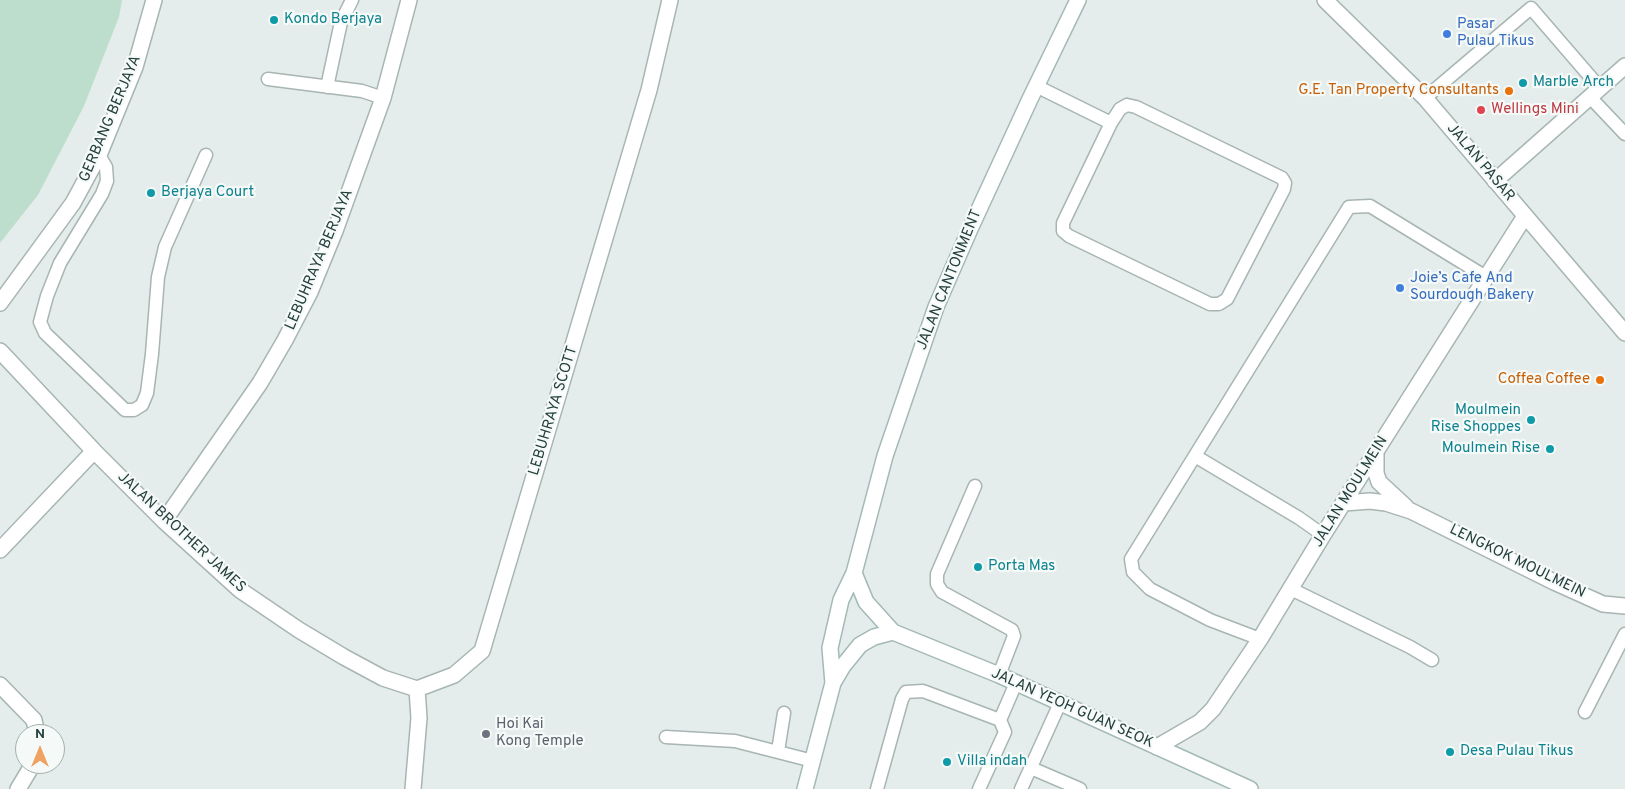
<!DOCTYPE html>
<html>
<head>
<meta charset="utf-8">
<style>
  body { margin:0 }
  #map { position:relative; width:1625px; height:789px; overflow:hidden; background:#e4edeb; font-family:Overpass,sans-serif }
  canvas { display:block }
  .north { position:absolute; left:15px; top:724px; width:50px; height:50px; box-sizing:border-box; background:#f5faf8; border:1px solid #a1afad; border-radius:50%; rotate:0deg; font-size:14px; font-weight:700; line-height:20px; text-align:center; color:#243f3d }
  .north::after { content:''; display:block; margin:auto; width:18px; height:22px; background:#efa261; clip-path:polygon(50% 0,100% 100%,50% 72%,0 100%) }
</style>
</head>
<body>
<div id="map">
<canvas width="1625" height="789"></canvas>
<div class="north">N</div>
</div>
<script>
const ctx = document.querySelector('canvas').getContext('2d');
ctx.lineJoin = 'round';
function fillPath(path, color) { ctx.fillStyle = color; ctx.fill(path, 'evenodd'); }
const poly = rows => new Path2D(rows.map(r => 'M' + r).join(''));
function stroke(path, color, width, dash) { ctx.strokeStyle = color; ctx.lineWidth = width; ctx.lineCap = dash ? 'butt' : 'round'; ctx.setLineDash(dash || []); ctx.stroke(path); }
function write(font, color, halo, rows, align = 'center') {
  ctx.font = font + ' Overpass,sans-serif'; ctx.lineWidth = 4.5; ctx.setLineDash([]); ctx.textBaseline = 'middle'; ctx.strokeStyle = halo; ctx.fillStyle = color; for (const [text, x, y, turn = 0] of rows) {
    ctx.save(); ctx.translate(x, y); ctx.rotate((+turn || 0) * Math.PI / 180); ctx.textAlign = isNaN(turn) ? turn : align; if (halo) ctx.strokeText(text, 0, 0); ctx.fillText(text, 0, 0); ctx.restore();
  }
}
const green = poly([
  [0,0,122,0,119,17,84,106,38,195,0,243]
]);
const lane = poly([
  [268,79,362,91,383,98],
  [1036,86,1111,123],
  [327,87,341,22,352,0],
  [1590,97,1625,134],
  [1425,98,1531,8,1600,88],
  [1127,105,1136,107,1282,178,1285,183,1284,189,1227,299,1219,304,1210,304,1069,236,1063,231,1063,223,1111,123,1120,109,1127,105],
  [99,155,106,167,107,181,102,194,60,263,47,296,40,322,45,333,125,410,134,410,142,405,147,393,152,354,158,277,165,247,206,155],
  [1195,456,1299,518,1323,535],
  [975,486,937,574,937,584,942,592,1012,630,1014,636,999,675],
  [1291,589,1410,647,1432,660],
  [1260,639,1210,620,1150,589,1133,572,1131,559,1349,207,1370,206,1486,277],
  [1585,712,1625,634],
  [666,737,735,741,813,761],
  [778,751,784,713],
  [1031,768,1080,789],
  [877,789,902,699,906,692,923,691,1000,720],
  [979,789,1005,732,1000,720,1016,683],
  [1021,789,1060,703]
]);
const street = poly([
  [1325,0,1425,98,1625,333],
  [1495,181,1625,66],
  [0,303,73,203,99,155,135,67,154,0],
  [0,351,94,451,164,521,240,590,299,630,344,657,383,678,417,689],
  [1376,452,1376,473,1379,482,1406,507],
  [1344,503,1370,501,1386,503,1411,511,1554,582,1603,604,1625,606],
  [164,521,260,383,285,340,310,292,335,231,383,98,409,0],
  [0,550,94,451],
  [0,685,34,720,37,734],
  [417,689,454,675,482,651,649,90,670,0],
  [1157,747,1200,722,1213,709,1260,639,1323,535,1525,216],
  [18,789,33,764],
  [413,789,419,718,417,689]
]);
const secondary = poly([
  [854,573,866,602,893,632,999,675,1250,789],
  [833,683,830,648,841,600,854,573,885,456,936,307,970,229,1030,99,1078,0],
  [805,789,833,683,843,666,860,645,874,637,893,632]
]);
const markers = [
  [274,20,5,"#0f9aa8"],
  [1447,34,5,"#3f7fe0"],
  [1523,83,5,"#0f9aa8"],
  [1509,91,5,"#e8710a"],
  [1481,110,5,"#e0444e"],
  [151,193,5,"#0f9aa8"],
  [1400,288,5,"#3f7fe0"],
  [1600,380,5,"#e8710a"],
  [1531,420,5,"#0f9aa8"],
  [1550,449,5,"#0f9aa8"],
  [978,567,5,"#0f9aa8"],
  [486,734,5,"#6b7280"],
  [1450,752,5,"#0f9aa8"],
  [947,762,5,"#0f9aa8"]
];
const cultureNames = [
  ["Kondo Berjaya",284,20],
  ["Marble Arch",1533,83],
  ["Berjaya Court",161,193],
  ["Moulmein",1521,411,"right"],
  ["Rise Shoppes",1521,428,"right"],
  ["Moulmein Rise",1540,449,"right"],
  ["Porta Mas",988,567],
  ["Desa Pulau Tikus",1460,752],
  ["Villa indah",957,762]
];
const shopNames = [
  ["Pasar",1457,25],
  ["Pulau Tikus",1457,42],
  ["Joie’s Cafe And",1410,279],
  ["Sourdough Bakery",1410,296]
];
const foodNames = [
  ["G.E. Tan Property Consultants",1499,91],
  ["Coffea Coffee",1590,380]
];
const healthNames = [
  ["Wellings Mini",1491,110]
];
const streetNames = [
  ["GERBANG BERJAYA",111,119,-67],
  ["JALAN PASAR",1480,163,50],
  ["LEBUHRAYA BERJAYA",320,260,-67],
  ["JALAN CANTONMENT",950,280,-68],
  ["LEBUHRAYA SCOTT",554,411,-73],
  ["JALAN MOULMEIN",1351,492,-58],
  ["JALAN BROTHER JAMES",181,533,43],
  ["LENGKOK MOULMEIN",1517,562,26],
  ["JALAN YEOH GUAN SEOK",1072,709,24]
];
const worshipNames = [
  ["Hoi Kai",496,725],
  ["Kong Temple",496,742]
];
fillPath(green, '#bedecd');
stroke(lane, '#a7b5b3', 15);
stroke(street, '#a7b5b3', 18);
stroke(secondary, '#a3b9b6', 18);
stroke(lane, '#fff', 12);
stroke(street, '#fff', 15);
stroke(secondary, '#fff', 15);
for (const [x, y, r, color] of markers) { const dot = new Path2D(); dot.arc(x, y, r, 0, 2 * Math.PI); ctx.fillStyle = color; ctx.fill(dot); stroke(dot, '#f5faf8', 2); }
write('15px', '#0d838f', '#f5faf8', cultureNames, 'left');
write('15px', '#366cbe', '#f5faf8', shopNames, 'left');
write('15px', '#c56008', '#f5faf8', foodNames, 'right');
write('15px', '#be3a42', '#f5faf8', healthNames, 'left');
write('15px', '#243f3d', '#f5faf8', streetNames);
write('15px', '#5b616d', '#f5faf8', worshipNames, 'left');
</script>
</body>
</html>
